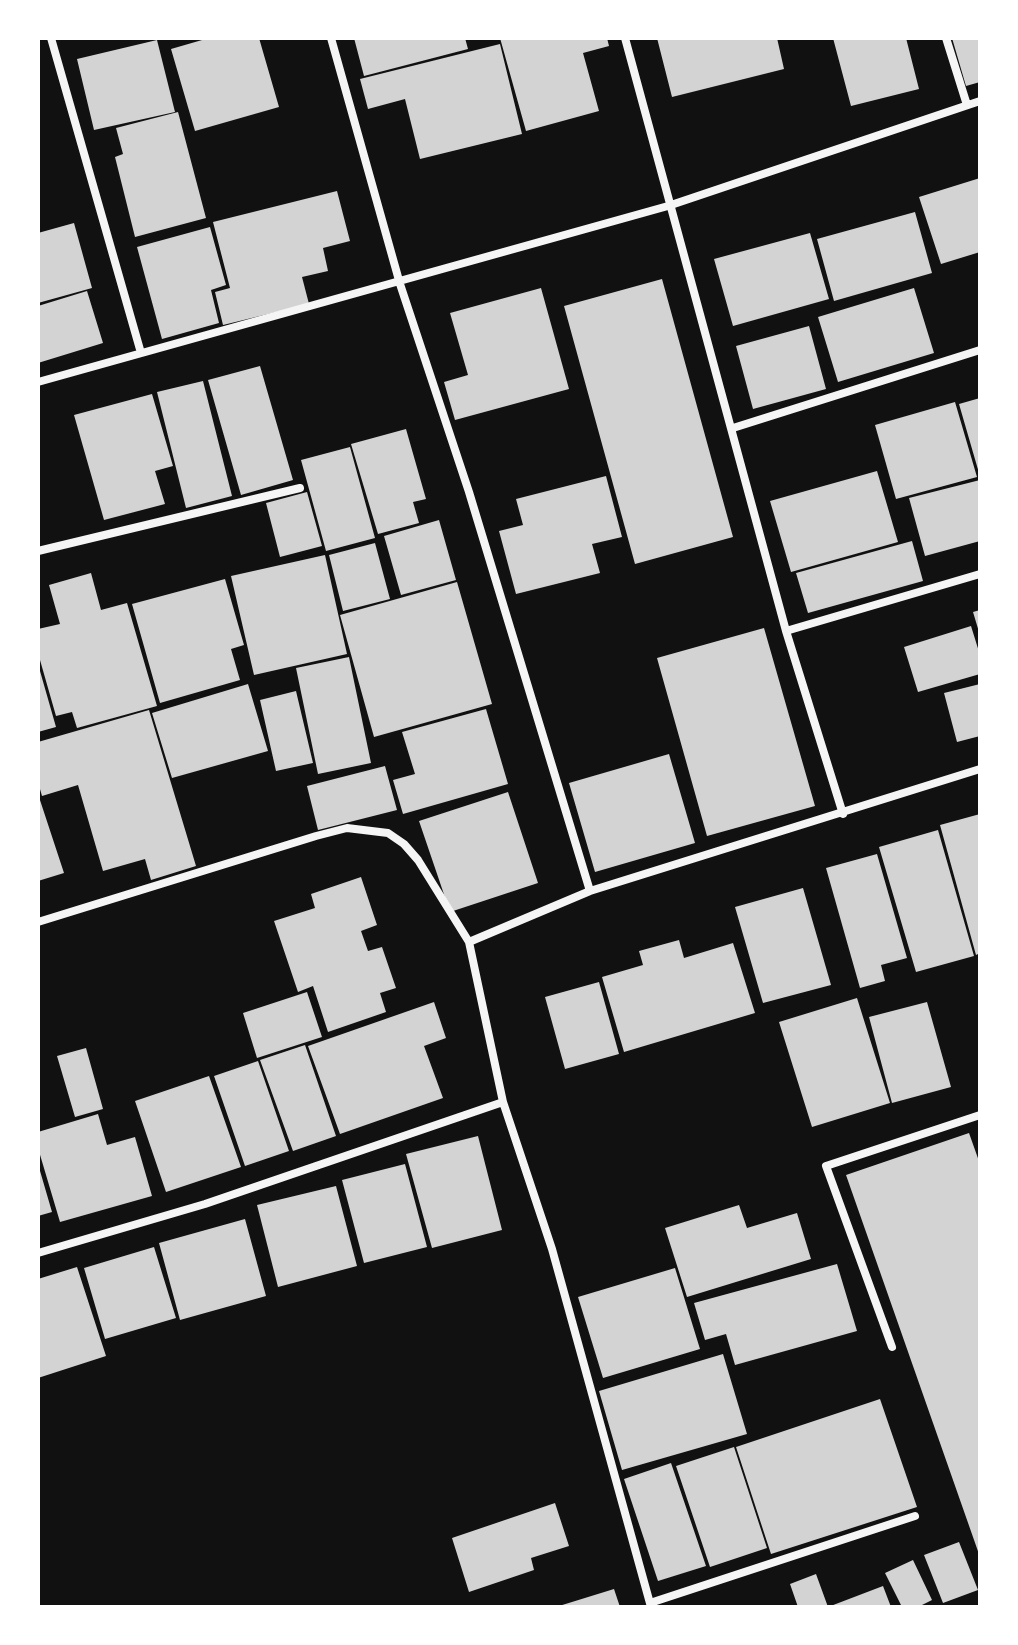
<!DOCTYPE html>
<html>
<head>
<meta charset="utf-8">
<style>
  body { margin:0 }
  #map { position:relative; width:1018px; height:1645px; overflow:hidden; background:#111; font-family:Manrope,sans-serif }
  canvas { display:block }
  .frame { position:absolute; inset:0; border:40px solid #fff; pointer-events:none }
</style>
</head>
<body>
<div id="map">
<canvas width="1018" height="1645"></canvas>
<div class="frame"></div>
</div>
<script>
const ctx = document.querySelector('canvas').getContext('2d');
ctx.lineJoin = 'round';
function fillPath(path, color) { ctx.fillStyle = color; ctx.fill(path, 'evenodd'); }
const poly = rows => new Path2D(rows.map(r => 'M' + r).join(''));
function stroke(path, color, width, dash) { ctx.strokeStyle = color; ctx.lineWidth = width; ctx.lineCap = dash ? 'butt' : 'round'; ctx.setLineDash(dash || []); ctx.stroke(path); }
const building = poly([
  [209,38,259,38,279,107,195,131,171,49],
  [354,38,465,38,468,49,364,76],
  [500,38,607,38,609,46,583,53,599,111,526,131],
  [657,38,777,38,784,69,672,97],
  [833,38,906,38,919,89,851,106],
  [952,38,980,38,980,82,966,86],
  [157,40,175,112,94,130,77,59],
  [500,44,522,134,420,159,405,99,368,109,360,79],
  [178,112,206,218,135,237,115,157,123,154,116,128],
  [980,178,980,252,941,264,919,197],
  [337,191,350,241,323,248,328,271,302,277,309,304,223,325,215,292,230,288,213,222],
  [915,212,932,273,834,301,817,239],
  [74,223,92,288,38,303,38,233],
  [210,227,226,285,211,290,219,323,162,339,137,247],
  [810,233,829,299,733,326,714,259],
  [662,279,733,537,635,564,564,306],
  [541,288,569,389,455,420,444,382,468,375,450,313],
  [914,288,934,353,838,382,818,317],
  [87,291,103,343,38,363,38,306],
  [809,326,826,389,753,409,736,346],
  [260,366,293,480,241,495,208,380],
  [203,381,232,496,186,508,157,392],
  [152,394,173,466,155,471,165,504,104,520,74,415],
  [980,398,980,473,979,473,959,404],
  [955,402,977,477,896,499,875,425],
  [406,429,426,499,413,502,419,523,378,534,351,444],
  [350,447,375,538,326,551,301,460],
  [877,471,898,542,791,572,770,501],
  [606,476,622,537,592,544,600,573,516,594,499,531,523,525,516,499],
  [980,480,980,541,925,556,909,498],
  [307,492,322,546,280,557,266,503],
  [439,520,456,580,401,595,384,536],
  [912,541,923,581,808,613,796,573],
  [375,543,390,599,343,611,329,555],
  [325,555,347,654,254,675,231,576],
  [91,573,101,610,127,603,157,706,77,728,72,712,56,716,38,653,38,629,60,624,49,585],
  [225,579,244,645,231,649,240,680,160,703,132,604],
  [457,582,492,704,374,737,340,615],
  [980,610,980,632,979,632,973,612],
  [971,626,980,655,980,674,918,692,904,647],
  [764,628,815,806,707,836,657,658],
  [349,657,371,763,318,774,296,668],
  [38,664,56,727,38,732],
  [248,684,268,751,172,778,152,713],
  [980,684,980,736,957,742,944,693],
  [296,691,313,763,276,771,260,700],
  [486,709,508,784,403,814,393,780,415,774,402,732],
  [149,710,196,866,151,880,145,859,103,871,78,785,42,796,38,782,38,742],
  [669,754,695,843,595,872,569,783],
  [385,766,397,810,318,830,307,786],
  [508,792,538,883,450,912,419,821],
  [38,794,64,873,38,881],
  [980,814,980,953,976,955,940,825],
  [938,830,974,956,916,972,879,847],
  [877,854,907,958,881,965,885,981,860,988,826,868],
  [361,877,377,925,361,931,368,951,382,947,396,988,380,993,386,1012,328,1032,313,986,298,992,274,921,315,908,311,894],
  [803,888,831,985,763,1003,735,907],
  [679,940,684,958,733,943,755,1013,624,1052,602,977,643,965,639,951],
  [599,982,619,1054,565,1069,545,997],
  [307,992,322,1037,257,1058,243,1013],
  [857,998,890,1103,812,1127,779,1022],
  [434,1002,446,1038,424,1046,443,1098,340,1134,308,1046],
  [927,1002,951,1087,892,1103,869,1017],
  [305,1045,336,1136,293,1151,260,1060],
  [86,1048,103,1109,75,1117,57,1056],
  [258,1061,289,1151,245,1166,214,1076],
  [209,1076,241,1167,166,1192,135,1101],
  [98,1114,107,1145,135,1137,152,1196,60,1222,38,1148,38,1132],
  [969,1133,980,1164,980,1557,846,1175],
  [478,1136,502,1230,432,1248,406,1154],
  [38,1164,52,1212,38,1216],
  [405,1164,427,1247,364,1263,342,1180],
  [336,1186,357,1266,278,1287,257,1205],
  [739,1205,747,1228,797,1213,811,1259,687,1297,665,1228],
  [245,1219,266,1296,180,1320,159,1243],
  [154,1247,176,1318,105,1339,84,1268],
  [837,1264,857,1331,735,1365,726,1334,705,1340,694,1303],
  [77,1267,106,1356,38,1378,38,1279],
  [675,1268,700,1349,603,1378,578,1297],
  [723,1354,747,1434,622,1470,599,1391],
  [880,1399,917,1507,771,1554,736,1447],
  [734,1447,767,1548,710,1567,676,1466],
  [671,1463,706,1566,658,1581,624,1479],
  [555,1503,569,1546,531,1558,534,1570,469,1592,452,1538],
  [959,1542,978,1590,943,1603,924,1555],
  [913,1560,932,1600,918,1607,902,1607,885,1573],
  [816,1574,828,1607,798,1607,790,1584],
  [883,1586,891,1607,828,1607],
  [614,1589,620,1607,559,1607,559,1606]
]);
const minor = poly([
  [51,38,141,353],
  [331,38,400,284,469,492,590,891],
  [625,38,786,631,843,814],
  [946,38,967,105],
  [38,382,668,206,980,101],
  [733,428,980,350],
  [38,551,300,488],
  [786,631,980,574],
  [38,922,316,836,347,828,388,833,404,844,418,860,469,942,503,1102,205,1204,38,1253],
  [469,942,590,891,980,769],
  [503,1102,552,1249,651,1607],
  [892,1347,826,1166,980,1115],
  [650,1603,915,1516]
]);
fillPath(building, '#d3d3d3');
stroke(minor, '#f5f5f5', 8);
</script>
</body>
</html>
